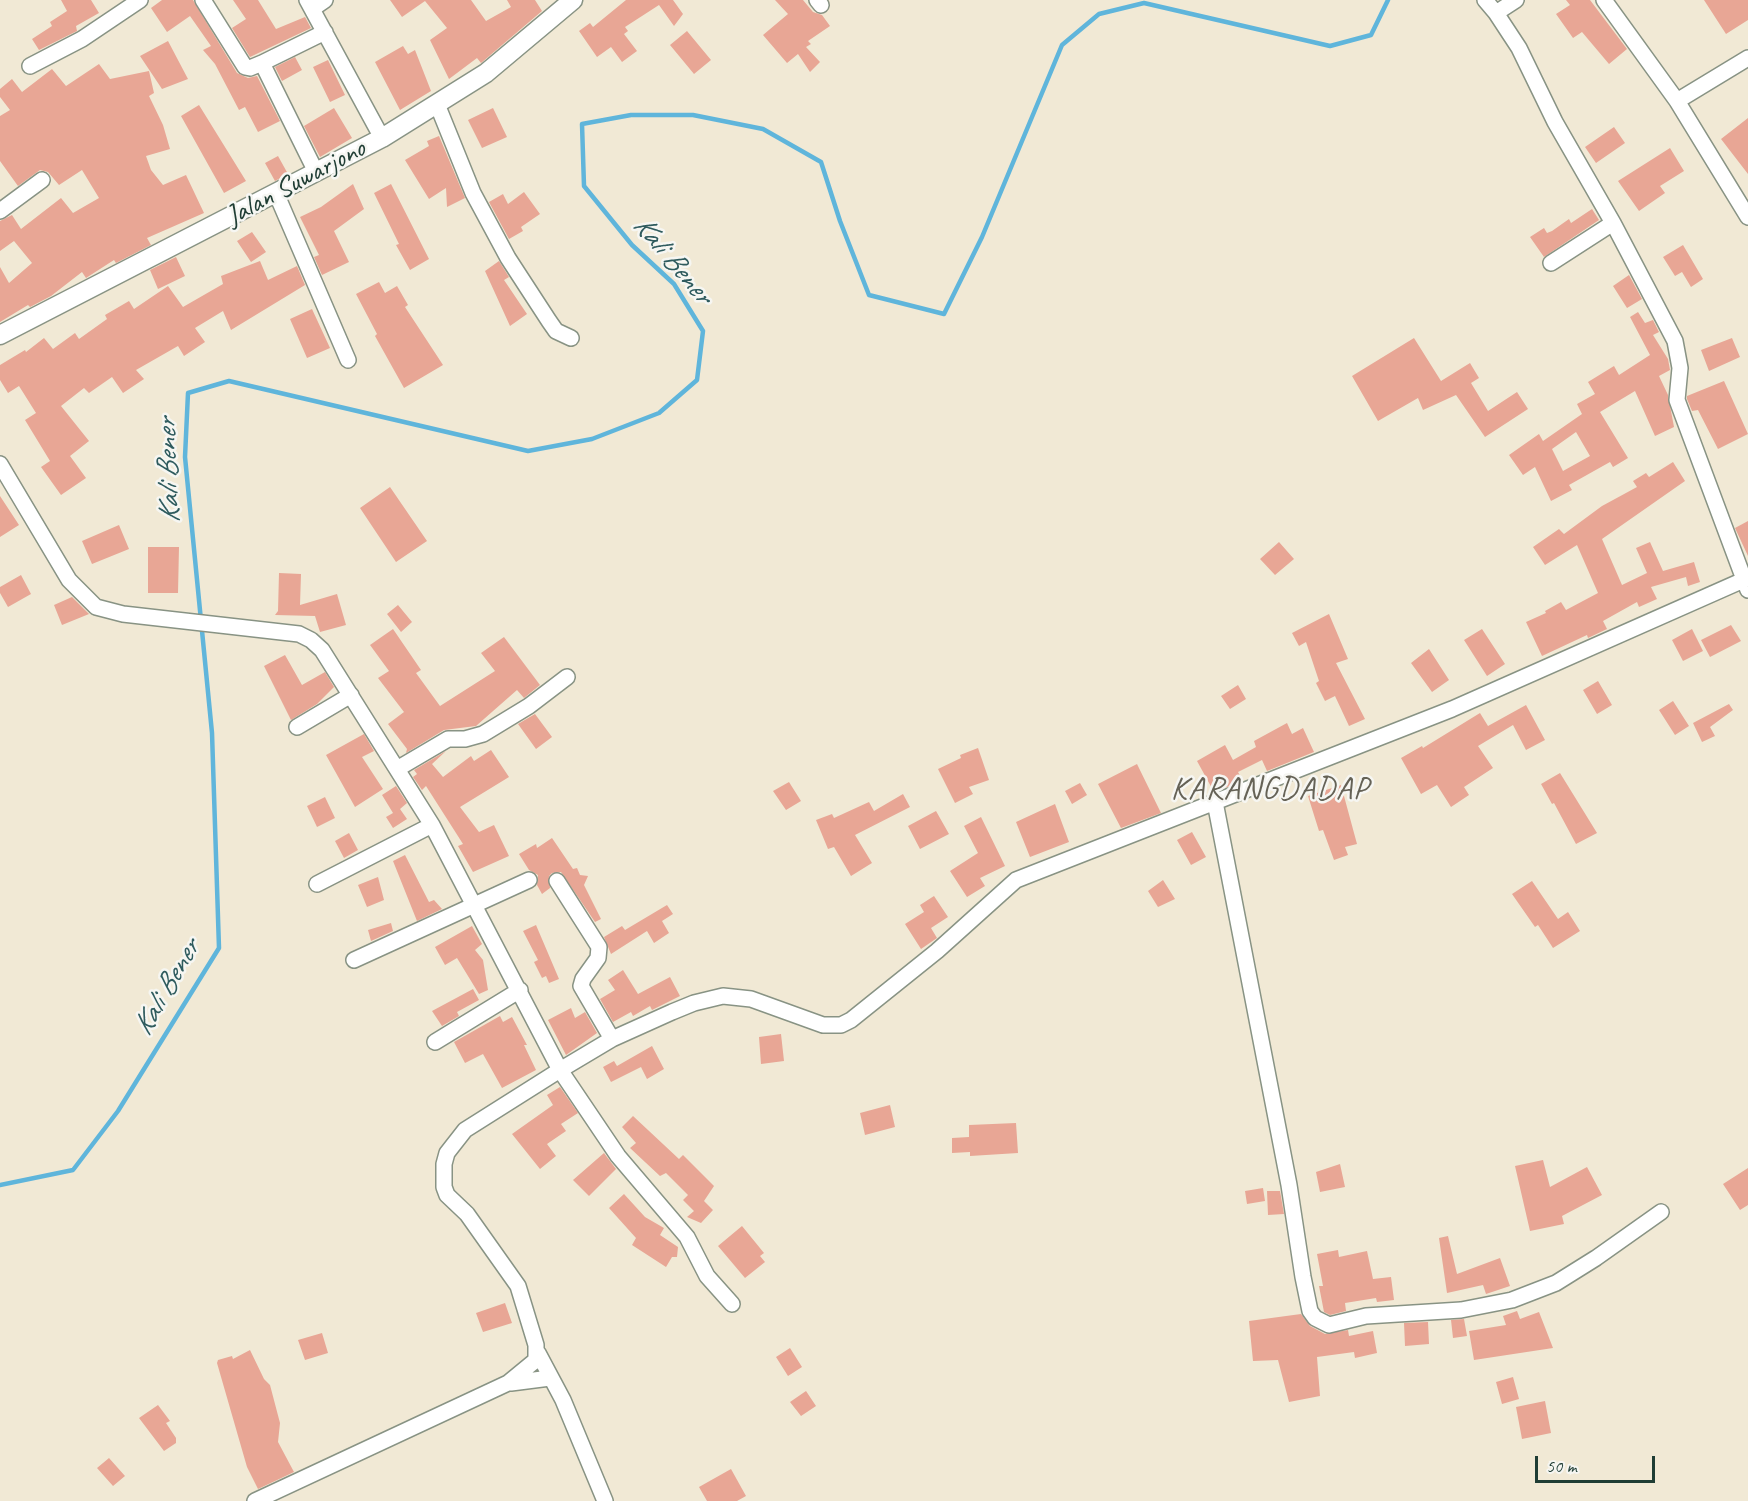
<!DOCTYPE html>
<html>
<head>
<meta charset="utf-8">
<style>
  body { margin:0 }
  #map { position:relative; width:1748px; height:1501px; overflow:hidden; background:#f1e9d5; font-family:Caveat,sans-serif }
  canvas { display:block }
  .scale { position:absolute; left:1535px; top:1456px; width:120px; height:27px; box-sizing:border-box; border:3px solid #1f3d34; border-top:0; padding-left:8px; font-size:18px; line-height:21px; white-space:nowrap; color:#1f3d34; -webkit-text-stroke:4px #f6f6f2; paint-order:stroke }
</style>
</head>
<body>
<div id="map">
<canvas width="1748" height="1501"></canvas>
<div class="scale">50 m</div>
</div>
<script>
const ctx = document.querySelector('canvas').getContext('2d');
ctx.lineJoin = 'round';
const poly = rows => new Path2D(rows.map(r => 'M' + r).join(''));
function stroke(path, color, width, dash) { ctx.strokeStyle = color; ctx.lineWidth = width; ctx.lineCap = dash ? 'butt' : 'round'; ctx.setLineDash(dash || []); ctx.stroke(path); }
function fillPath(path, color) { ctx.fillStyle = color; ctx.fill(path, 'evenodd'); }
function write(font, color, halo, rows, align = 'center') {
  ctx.font = font + ' Caveat,sans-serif'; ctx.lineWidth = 5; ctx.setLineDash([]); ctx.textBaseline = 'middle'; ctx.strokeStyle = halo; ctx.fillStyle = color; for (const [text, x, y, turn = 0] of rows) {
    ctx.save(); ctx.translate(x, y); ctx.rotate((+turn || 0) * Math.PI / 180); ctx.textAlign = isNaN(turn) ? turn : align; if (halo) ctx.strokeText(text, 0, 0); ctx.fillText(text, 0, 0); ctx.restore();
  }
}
const stream = poly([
  [0,1185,73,1170,118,1111,219,948,212,733,185,457,188,393,229,381,528,451,592,439,659,413,697,380,703,331,674,284,632,245,584,186,582,124,631,115,693,115,763,129,821,162,840,221,869,295,944,314,982,237,1062,45,1099,14,1144,3,1330,46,1371,35,1388,0]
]);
const building = poly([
  [61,0,91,0,99,13,76,26,77,31,39,50,32,39,52,26,50,22,67,11],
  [162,0,193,0,237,73,248,78,257,76,280,121,258,132,245,107,239,110,215,64,203,50,211,46,190,16,167,32,151,8],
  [233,0,258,0,276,29,305,17,311,28,250,57,232,28,246,19],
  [390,0,471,0,486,21,511,7,507,0,535,0,542,11,481,63,477,58,449,79,430,40,447,28,425,1,402,17],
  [626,0,673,0,683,14,674,26,659,5,625,27,628,31,624,34,637,51,622,62,611,47,597,57,579,31,590,23,593,27],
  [775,0,803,0,813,12,822,15,830,26,808,41,811,44,806,47,820,62,810,72,798,54,787,63,763,35,788,14],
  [1566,0,1590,0,1627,49,1609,64,1582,32,1573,38,1556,14,1570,5],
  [1704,0,1748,0,1748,20,1726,34],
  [687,31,711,60,694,74,670,45],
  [168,41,188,79,162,89,140,56],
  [403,46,408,54,415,50,431,91,400,110,375,62],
  [295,57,302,70,282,81,275,67],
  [328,60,345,95,330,102,313,67],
  [99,64,110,79,149,71,154,93,149,96,163,125,170,149,146,156,151,170,163,185,186,175,204,213,147,238,151,245,116,263,114,260,86,278,82,272,51,296,30,307,28,305,0,322,0,267,9,283,32,263,14,241,0,251,0,221,12,215,21,229,61,198,73,213,99,198,82,170,59,185,48,172,40,170,18,186,0,161,0,116,10,110,0,97,0,89,12,79,22,92,52,69,66,86],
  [199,105,246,181,224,193,181,116],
  [334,108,352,138,320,157,304,126],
  [493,108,507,137,482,148,468,120],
  [1748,118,1748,174,1721,139],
  [1614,127,1625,143,1596,163,1585,147],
  [439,136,465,198,447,207,446,188,429,199,405,160,429,146,427,141],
  [1670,148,1684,171,1660,186,1665,193,1639,211,1618,181],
  [278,156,288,174,275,181,265,163],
  [353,184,364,209,334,231,349,262,322,275,314,257,319,255,300,217,321,207],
  [391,184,429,259,410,270,396,245,399,244,374,193],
  [524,192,540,214,521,227,523,231,509,239,489,202,503,194,508,204],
  [1592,209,1599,220,1544,257,1530,237,1544,228,1547,233,1552,231,1569,219,1571,223],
  [252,232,266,252,251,262,237,241],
  [1683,245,1703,279,1691,287,1682,272,1675,276,1663,257],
  [176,257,185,276,158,289,150,270],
  [260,261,268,280,297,266,305,285,231,330,223,311,195,328,205,342,184,356,178,346,136,370,144,379,123,393,112,377,89,393,84,388,61,406,89,441,70,456,86,478,61,495,41,467,50,461,25,420,36,413,19,386,8,393,0,380,0,365,25,350,26,352,44,338,53,349,75,333,79,339,107,319,105,315,129,301,134,309,168,286,183,307,223,284,221,276],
  [499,261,509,277,504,280,527,314,510,326,485,271],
  [1629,275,1642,299,1627,308,1613,286],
  [379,282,385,293,397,286,408,305,405,307,443,365,404,388,375,336,377,334,356,294],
  [312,309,330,348,307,358,290,319],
  [1638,312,1645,323,1653,320,1659,332,1653,335,1668,359,1670,370,1659,376,1668,395,1674,427,1655,436,1635,391,1600,412,1628,458,1613,467,1610,462,1569,485,1572,490,1551,501,1535,467,1523,475,1509,455,1539,434,1543,441,1582,414,1577,404,1595,394,1588,382,1614,366,1619,375,1650,355,1630,317],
  [1576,432,1590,456,1563,471,1552,449],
  [1414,338,1441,381,1470,363,1479,378,1471,383,1488,411,1517,392,1528,409,1485,437,1456,395,1423,410,1418,398,1378,421,1352,376],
  [1732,338,1740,357,1709,371,1701,350],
  [1724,381,1748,434,1718,449,1698,410,1692,411,1687,399,1687,396],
  [1673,462,1685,481,1602,539,1622,585,1647,573,1636,548,1650,542,1663,571,1694,562,1700,582,1688,586,1686,577,1651,587,1657,599,1639,607,1637,602,1603,621,1607,629,1588,638,1587,635,1542,656,1526,622,1546,613,1545,611,1561,602,1566,610,1598,593,1577,545,1545,565,1533,547,1559,529,1564,534,1602,506,1637,487,1633,481,1646,473,1649,477],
  [390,487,427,541,396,562,360,508],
  [0,496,19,525,0,537],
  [1748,521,1748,556,1735,528],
  [119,525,129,549,92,564,82,541],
  [1279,542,1294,559,1275,575,1260,559],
  [148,547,179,547,178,593,148,593],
  [279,573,301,574,300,605,337,594,346,625,320,632,315,616,275,615,278,611],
  [21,575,31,594,8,607,0,593,0,587],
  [72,597,89,614,62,625,54,605],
  [398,605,412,622,401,632,387,614],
  [1329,614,1348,659,1336,663,1365,719,1349,726,1335,696,1325,701,1316,683,1319,681,1306,642,1299,646,1292,633],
  [1731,625,1741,641,1710,657,1701,640],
  [393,629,421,670,416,673,440,706,495,671,481,653,504,637,540,685,524,698,517,690,476,726,444,730,406,753,407,749,388,724,404,712,378,678,389,671,370,645],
  [1482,629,1505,664,1487,676,1464,640],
  [1692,629,1703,651,1683,661,1672,640],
  [1429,649,1449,680,1432,692,1411,663],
  [285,655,302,685,325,672,334,687,317,704,291,720,264,666],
  [1598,681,1612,705,1597,714,1583,690],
  [1238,685,1246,699,1230,709,1221,696],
  [1673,701,1689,726,1675,735,1659,710],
  [1729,704,1733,710,1710,727,1715,736,1702,742,1693,723],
  [1526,705,1545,740,1526,750,1513,725,1478,746,1493,768,1464,787,1469,795,1451,807,1437,785,1421,794,1401,758,1422,746,1423,748,1480,713,1488,726],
  [535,714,552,737,536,749,518,724],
  [1287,723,1292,734,1303,728,1314,752,1267,771,1262,760,1238,772,1243,781,1214,792,1197,761,1225,745,1233,760,1256,747,1254,741],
  [364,734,374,751,362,757,383,789,355,807,326,755],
  [978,748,989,780,969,787,973,794,955,803,938,769,961,758,960,755],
  [491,750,509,777,460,807,479,832,494,825,509,856,473,872,458,846,463,844,426,786,422,790,413,777,417,774,414,770,446,751,432,764,443,777,471,756,474,761],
  [1137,764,1161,813,1121,828,1098,784],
  [1560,773,1597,833,1576,844,1554,803,1552,804,1541,784],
  [789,782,801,801,786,810,773,791],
  [1080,783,1087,795,1072,804,1065,791],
  [1341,785,1357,844,1345,847,1348,855,1334,860,1323,830,1319,831,1308,796],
  [396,786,407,803,400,809,407,819,393,828,386,817,393,813,382,795],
  [903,794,910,807,855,835,872,863,851,876,834,847,828,849,816,820,832,814,834,818,869,802,874,811],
  [325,797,335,818,317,827,307,806],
  [1055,804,1069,842,1030,857,1016,822],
  [936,811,949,834,920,849,908,826],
  [981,817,1005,866,980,878,985,886,967,897,950,871,978,853,964,826],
  [1192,832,1206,857,1191,865,1177,840],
  [349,833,358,850,344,858,335,841],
  [552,838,573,869,577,868,580,875,588,876,584,885,601,919,595,922,561,872,552,873,549,876,550,888,542,894,537,885,538,875,529,870,519,854,536,844,537,848],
  [405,855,429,902,434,900,442,909,417,921,393,861],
  [378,877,384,900,367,907,358,885],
  [1163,880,1175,899,1158,907,1148,891],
  [1532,881,1558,919,1568,912,1580,931,1553,948,1538,925,1535,927,1512,894],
  [934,896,948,917,931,928,937,938,921,949,905,924,924,912,920,905],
  [667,905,673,914,662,921,669,933,654,943,647,931,611,954,604,937,622,926,625,930],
  [391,923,393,931,371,941,368,930],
  [536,925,559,979,549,983,546,976,542,978,534,962,538,960,523,931],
  [472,926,482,944,475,950,483,960,488,990,479,994,457,958,445,965,435,947],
  [623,970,638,994,670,977,680,996,652,1010,650,1006,633,1016,631,1012,613,1022,600,999,615,990,608,980],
  [473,989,479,1000,457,1012,459,1016,442,1026,432,1011],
  [571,1008,575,1018,585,1012,597,1033,566,1055,548,1020],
  [500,1016,503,1022,512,1017,527,1045,524,1045,536,1070,502,1088,483,1054,465,1063,454,1042],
  [781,1034,784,1061,761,1064,759,1037],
  [652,1046,664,1069,647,1079,641,1067,611,1082,603,1067,614,1061,617,1066],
  [560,1087,578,1113,561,1124,566,1131,547,1144,556,1156,540,1169,512,1134,553,1105,547,1095],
  [890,1105,895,1127,865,1135,860,1113],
  [633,1116,679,1159,683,1155,714,1186,704,1201,713,1210,701,1223,687,1217,694,1211,683,1200,688,1195,666,1173,660,1176,630,1148,636,1143,622,1127],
  [1016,1123,1018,1153,970,1156,970,1152,952,1153,952,1138,969,1137,969,1125],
  [604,1153,616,1169,589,1196,573,1180],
  [1543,1160,1550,1187,1587,1167,1602,1195,1562,1216,1564,1224,1530,1231,1515,1166],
  [1340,1164,1345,1187,1320,1192,1316,1172],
  [1748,1168,1748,1205,1740,1210,1723,1184],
  [1263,1188,1265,1201,1247,1204,1245,1191],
  [1267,1191,1280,1191,1284,1214,1268,1215],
  [624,1194,645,1217,664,1228,660,1235,678,1247,677,1257,672,1257,666,1267,632,1245,636,1238,609,1208],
  [742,1226,764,1253,760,1256,765,1262,745,1278,718,1246],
  [1448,1236,1457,1274,1500,1258,1510,1286,1486,1294,1483,1285,1447,1293,1439,1238],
  [1338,1250,1339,1257,1367,1251,1373,1279,1391,1277,1394,1300,1377,1302,1376,1298,1345,1303,1346,1311,1330,1315,1324,1312,1319,1286,1323,1286,1317,1254],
  [505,1303,512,1323,483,1332,476,1313],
  [1517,1311,1520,1319,1539,1312,1553,1348,1474,1360,1469,1331,1506,1325,1503,1316],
  [1301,1314,1310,1326,1325,1334,1348,1330,1349,1336,1373,1331,1377,1353,1355,1358,1354,1352,1317,1357,1320,1396,1289,1402,1278,1360,1253,1361,1249,1321],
  [1464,1319,1467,1336,1453,1338,1451,1320],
  [1428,1322,1429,1344,1405,1346,1404,1323],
  [322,1333,328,1353,305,1360,298,1340],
  [790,1348,802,1367,788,1376,776,1357],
  [250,1350,264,1379,270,1385,280,1423,278,1442,294,1472,258,1489,247,1467,217,1363,218,1360,232,1356,233,1359],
  [1513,1377,1519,1399,1502,1404,1496,1382],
  [806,1391,816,1406,801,1416,790,1402],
  [1545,1401,1551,1433,1522,1439,1516,1407],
  [158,1405,170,1421,166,1423,176,1438,176,1443,164,1451,139,1418],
  [109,1458,125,1476,113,1486,97,1468],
  [731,1469,746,1496,737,1501,707,1501,699,1487]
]);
const minor = poly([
  [203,0,245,67,250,68,262,63,325,32],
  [307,0,382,138],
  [817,0,821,5],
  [1485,0,1496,13,1516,0],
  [1604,0,1677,101],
  [312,9,325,0],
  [1496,13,1519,48,1555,122,1613,223,1551,263],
  [1748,58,1677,101,1748,217],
  [262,63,316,172],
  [30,66,82,39,140,0],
  [437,104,473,193,508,258,549,321,556,331,571,338],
  [276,193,348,360],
  [0,211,42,180],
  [1613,223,1675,341,1680,368,1677,400,1748,590],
  [0,464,69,580,96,607,123,614,299,634,311,640,322,650,432,825,560,1070,618,1156,687,1237,707,1276,732,1304],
  [297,727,351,695],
  [397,769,448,739,465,739,483,734,529,706,567,677],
  [1215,802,1289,1185,1303,1277,1310,1311,1315,1318,1329,1325,1366,1316,1461,1310,1512,1300,1556,1283,1596,1258,1661,1212],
  [557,881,599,947,598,958,583,979,581,986,612,1039],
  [317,884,432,825],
  [354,960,529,880],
  [435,1042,520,990],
  [538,1353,563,1400,605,1501],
  [511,1383,550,1378],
  [255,1501,508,1383,536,1360,536,1345,518,1286,467,1214,447,1195,444,1187,444,1164,447,1153,465,1130,560,1070,612,1039,672,1012,694,1003,723,996,751,999,823,1025,841,1025,851,1020,937,951,1016,880,1452,709,1748,578]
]);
const tertiary = poly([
  [0,335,382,138,486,73,573,0]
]);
const streetNames = [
  ["Jalan Suwarjono",296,183,-28]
];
const waterNames = [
  ["Kali Bener",672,260,50],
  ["Kali Bener",169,471,-92],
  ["Kali Bener",167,988,-60]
];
const quarterNames = [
  ["KARANGDADAP",1270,790]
];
stroke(stream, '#5fb5db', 4.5);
fillPath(building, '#e8a695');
stroke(minor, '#889384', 18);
stroke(tertiary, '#889384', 21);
stroke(minor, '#fff', 15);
stroke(tertiary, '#fff', 18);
write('28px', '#1f3d34', '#f6f6f2', streetNames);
write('italic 30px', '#2f5b5e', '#f6f6f2', waterNames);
ctx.letterSpacing = '1.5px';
write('32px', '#656256', '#f6f6f2', quarterNames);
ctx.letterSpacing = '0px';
</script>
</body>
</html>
